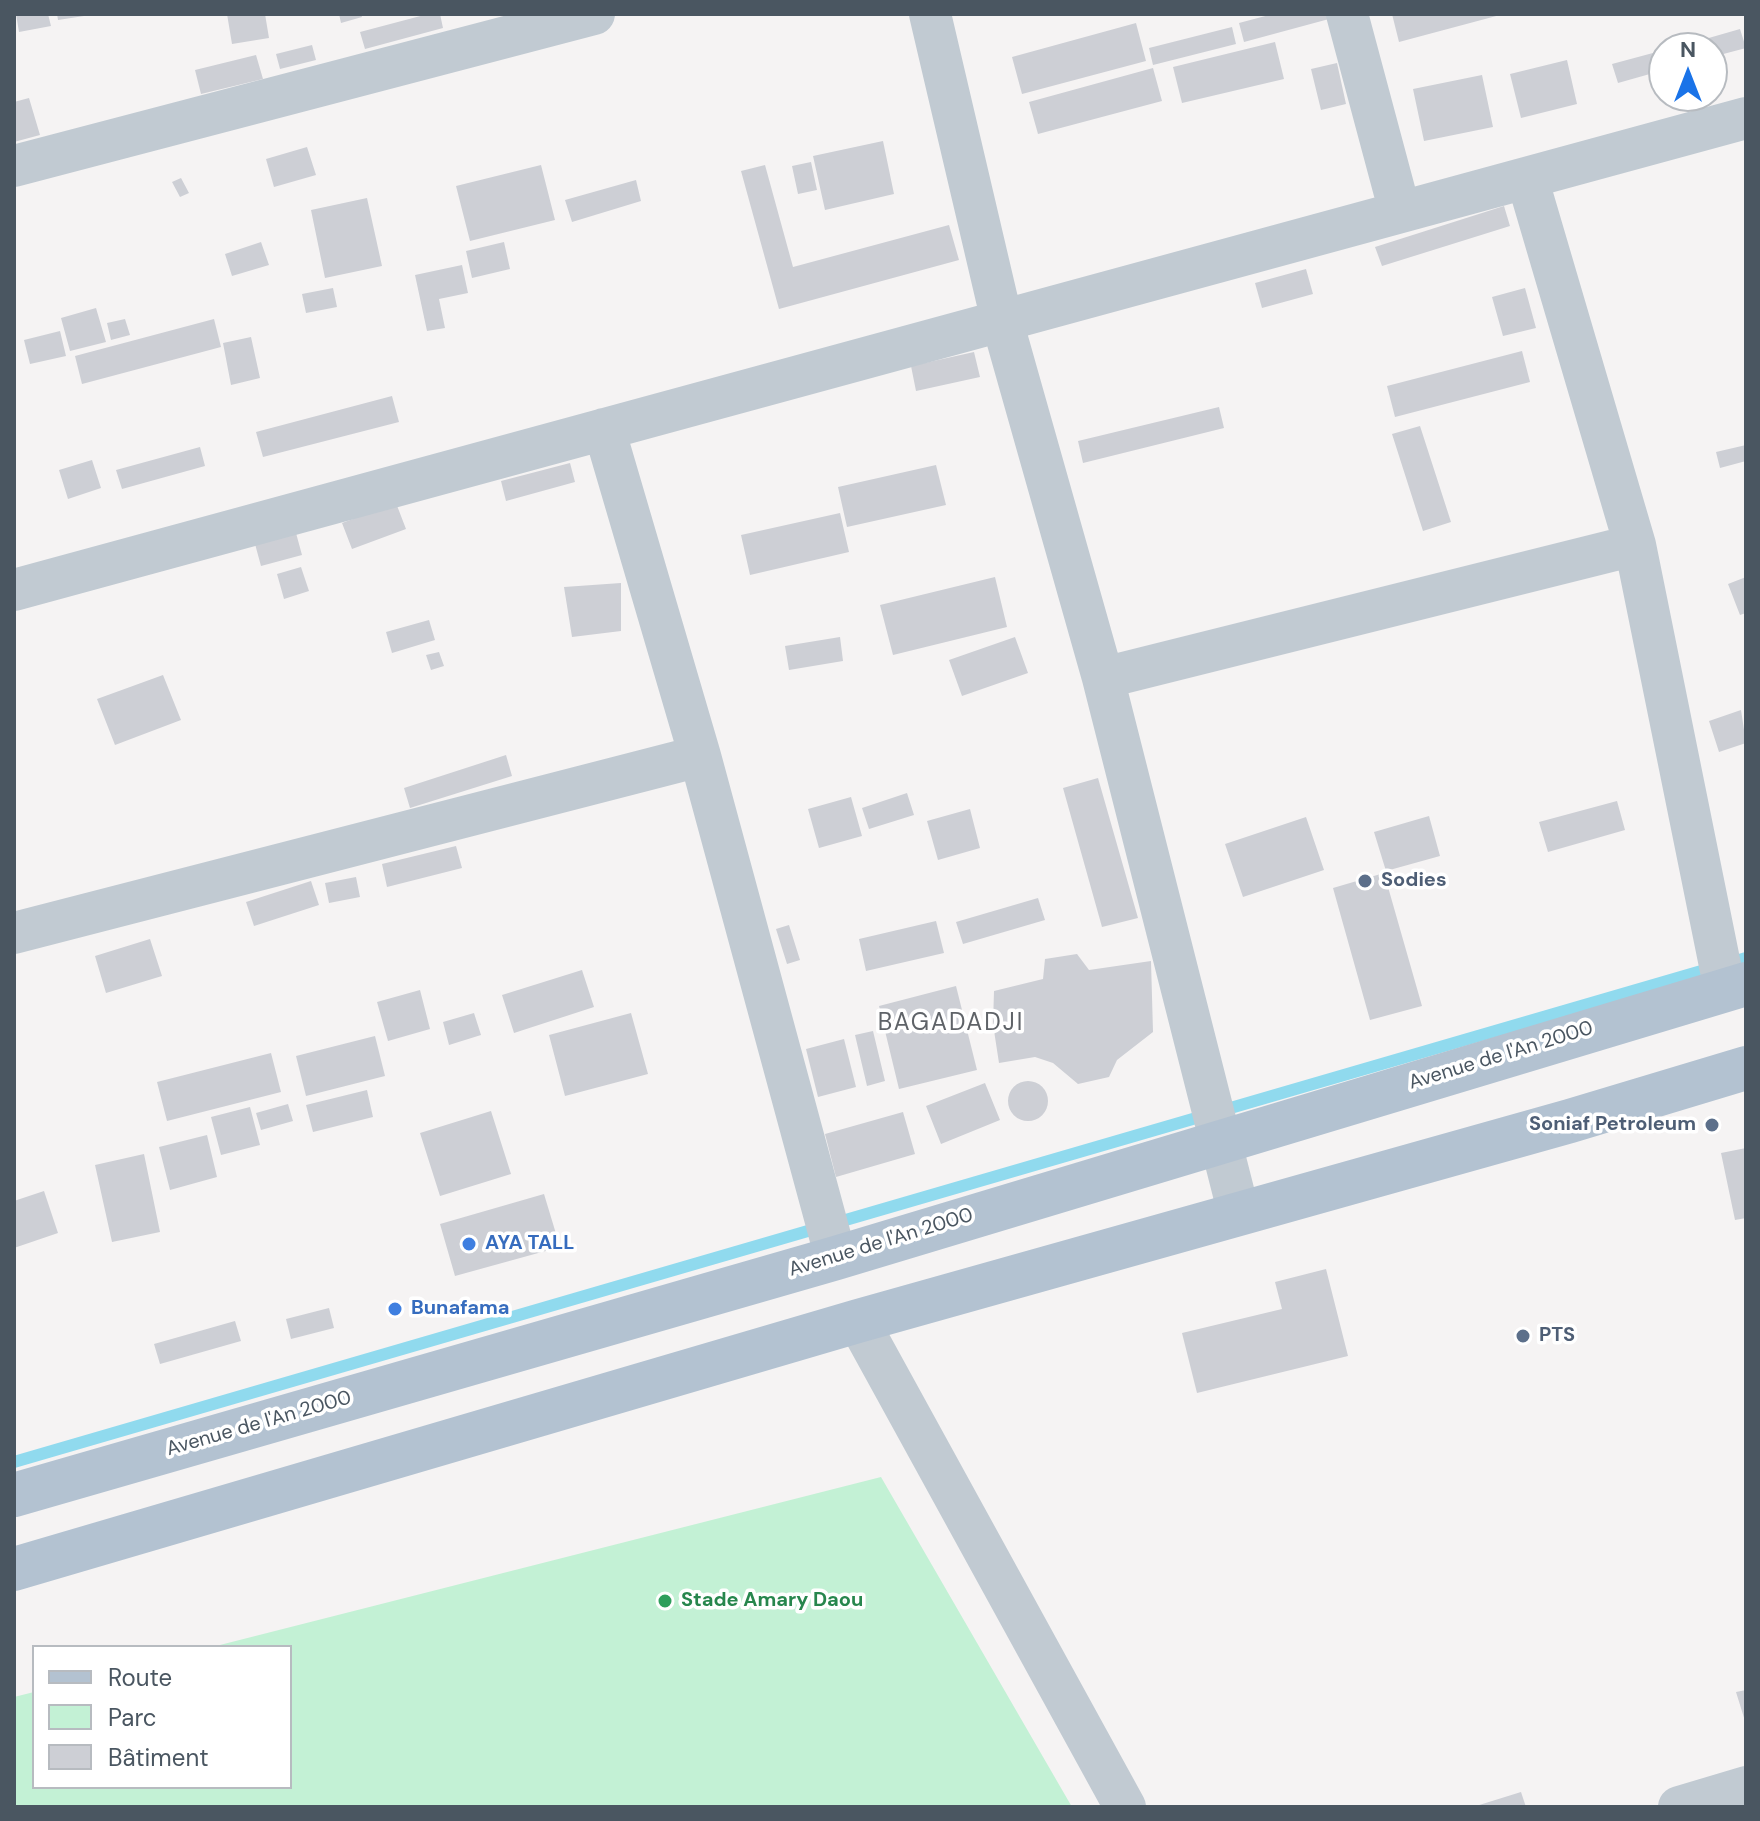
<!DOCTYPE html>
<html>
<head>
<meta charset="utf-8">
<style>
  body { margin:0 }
  #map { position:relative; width:1760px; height:1821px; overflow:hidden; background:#f5f3f3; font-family:"DM Sans",sans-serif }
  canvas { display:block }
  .frame { position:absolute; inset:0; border:16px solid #4a5661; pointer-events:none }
  .legend { position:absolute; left:32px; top:1645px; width:260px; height:144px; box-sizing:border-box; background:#fff; border:2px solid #b7bbc0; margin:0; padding:10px 14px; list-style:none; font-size:24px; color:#4a5661 }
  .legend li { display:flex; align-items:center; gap:16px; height:40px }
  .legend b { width:40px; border:2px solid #b7bbc0 }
  .north { position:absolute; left:1648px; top:32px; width:80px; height:80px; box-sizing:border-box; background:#fff; border:2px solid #b7bbc0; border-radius:50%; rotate:0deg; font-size:22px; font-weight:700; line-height:32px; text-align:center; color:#4a5661 }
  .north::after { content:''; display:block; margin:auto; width:28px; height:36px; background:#1a73e8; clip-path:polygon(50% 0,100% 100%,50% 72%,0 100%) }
</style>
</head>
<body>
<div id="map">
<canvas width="1760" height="1821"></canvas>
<div class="frame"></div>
<ul class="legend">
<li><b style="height:10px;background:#b3c2d1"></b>Route</li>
<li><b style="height:22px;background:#c3f1d5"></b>Parc</li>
<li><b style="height:22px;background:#cdcfd5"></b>Bâtiment</li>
</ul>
<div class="north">N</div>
</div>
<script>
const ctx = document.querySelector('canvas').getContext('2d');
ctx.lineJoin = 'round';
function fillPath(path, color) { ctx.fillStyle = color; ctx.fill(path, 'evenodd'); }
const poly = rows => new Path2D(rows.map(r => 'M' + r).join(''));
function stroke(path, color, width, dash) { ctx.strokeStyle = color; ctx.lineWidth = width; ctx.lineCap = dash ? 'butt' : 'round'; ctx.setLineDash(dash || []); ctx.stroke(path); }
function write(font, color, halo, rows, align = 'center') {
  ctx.font = font + ' "DM Sans",sans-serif'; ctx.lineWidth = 7; ctx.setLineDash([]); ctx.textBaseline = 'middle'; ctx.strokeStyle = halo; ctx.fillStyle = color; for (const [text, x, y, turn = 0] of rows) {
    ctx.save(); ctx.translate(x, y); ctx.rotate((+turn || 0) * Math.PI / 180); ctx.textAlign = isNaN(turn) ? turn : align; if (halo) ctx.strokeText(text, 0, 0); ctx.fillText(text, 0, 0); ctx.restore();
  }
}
const green = poly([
  [881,1477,1072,1807,14,1807,14,1697,34,1692,34,1787,290,1787,290,1647,212,1647]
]);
const stream = poly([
  [14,1462,1746,958]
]);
const building = poly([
  [16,14,48,14,51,26,19,32],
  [57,14,84,14,84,16,58,20],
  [227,14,265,14,269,38,232,44],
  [339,14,361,14,362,17,341,23],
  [428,14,440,14,443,28,365,49,360,32],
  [1273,14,1328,14,1329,19,1244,42,1239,23],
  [1392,14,1500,14,1500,15,1399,42],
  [1136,23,1146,61,1022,94,1012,57],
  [1232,27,1236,44,1153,65,1149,48],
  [1740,29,1746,48,1712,57,1712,48,1674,48],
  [1275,42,1284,79,1182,103,1173,67],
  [312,45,316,60,280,69,276,54],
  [1664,50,1664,70,1618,83,1612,64],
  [256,55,263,79,201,94,195,70],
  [1567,60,1577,104,1521,118,1510,74],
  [1337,63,1346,104,1321,110,1311,69],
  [1153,68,1162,101,1038,134,1029,102],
  [1482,75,1493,127,1424,141,1413,89],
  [29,98,40,135,14,142,14,102],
  [883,141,894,194,825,210,813,156],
  [307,147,316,175,274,187,266,159],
  [811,162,817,190,798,194,792,166],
  [541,165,555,220,470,241,456,186],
  [765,165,793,267,949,225,959,260,779,309,741,171],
  [181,178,189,193,180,197,172,182],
  [636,180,641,201,572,222,565,200],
  [367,198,382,266,325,278,311,210],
  [1504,206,1510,226,1382,266,1375,247],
  [261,242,269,265,232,276,225,254],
  [504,242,510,269,472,278,466,251],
  [462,265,468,293,439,299,445,328,427,331,415,275],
  [1306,269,1313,294,1262,308,1255,283],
  [333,288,337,307,306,313,302,294],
  [1525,288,1536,328,1503,336,1492,297],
  [96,308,106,342,70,351,61,318],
  [125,319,130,335,111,340,107,323],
  [214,319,221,347,82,384,75,356],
  [60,331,66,356,30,364,24,340],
  [251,337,260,378,231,385,223,343],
  [1522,351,1530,382,1395,417,1387,386],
  [974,352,980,377,916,391,911,366],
  [392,396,399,422,263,457,256,432],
  [1219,407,1224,428,1083,463,1078,441],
  [1420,426,1451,522,1423,531,1392,434],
  [1746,445,1746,461,1720,468,1716,452],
  [200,447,205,466,122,489,116,470],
  [92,460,101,488,68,499,59,470],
  [570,463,575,482,506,501,501,481],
  [936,465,946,505,847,527,838,487],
  [396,503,406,529,352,549,342,523],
  [840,513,849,552,750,575,741,535],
  [296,533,302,555,261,566,255,544],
  [301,567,309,591,284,599,277,574],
  [995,577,1007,627,893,655,880,605],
  [1746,577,1746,613,1740,615,1728,584],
  [621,583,621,631,572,637,564,587],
  [429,620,435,640,392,653,386,632],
  [840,637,843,661,789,670,785,646],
  [1015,637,1028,673,962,696,949,660],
  [439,652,444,666,431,670,426,655],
  [163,675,181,720,115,745,97,699],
  [1741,710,1746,743,1719,752,1709,721],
  [506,755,512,776,410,808,404,788],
  [1098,778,1138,918,1102,927,1063,788],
  [907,793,914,815,869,829,862,808],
  [851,797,862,836,819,848,808,809],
  [1617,801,1625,830,1548,852,1539,822],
  [970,809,980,848,938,860,927,821],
  [1429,816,1440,856,1386,871,1374,832],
  [1306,817,1324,870,1243,897,1225,844],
  [456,846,462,868,387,887,382,864],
  [1384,873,1422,1006,1370,1020,1333,888],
  [356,877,360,897,329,903,325,883],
  [311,881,319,905,254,926,246,902],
  [1038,898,1045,920,963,944,956,922],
  [936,921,944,953,866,971,859,939],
  [789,925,800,960,787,964,776,929],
  [150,939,162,976,106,993,95,956],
  [1077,954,1089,970,1151,961,1153,1032,1117,1060,1109,1077,1078,1084,1053,1063,1035,1057,999,1063,993,1024,994,991,1043,979,1045,959],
  [582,970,594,1007,514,1033,502,995],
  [956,986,977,1070,899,1089,879,1006],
  [420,990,430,1029,388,1041,377,1002],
  [474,1013,481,1035,449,1045,443,1022],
  [631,1013,648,1074,565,1096,549,1035],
  [873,1031,885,1081,867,1086,855,1035],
  [375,1036,385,1076,306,1096,296,1056],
  [844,1039,856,1087,818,1097,806,1049],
  [271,1053,281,1092,167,1121,157,1082],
  '1008 1101a20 20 0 1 1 40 0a20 20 0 1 1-40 0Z',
  [985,1083,1000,1120,941,1144,926,1106],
  [367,1090,373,1117,313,1132,306,1105],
  [288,1104,293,1121,261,1130,256,1113],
  [250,1107,260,1145,221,1155,211,1117],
  [491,1111,511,1174,440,1196,420,1133],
  [903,1112,915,1154,836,1177,825,1134],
  [207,1135,217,1177,170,1190,159,1147],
  [1746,1148,1746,1218,1735,1220,1721,1153],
  [144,1154,160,1232,112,1242,95,1165],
  [44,1191,58,1233,14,1248,14,1201],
  [544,1194,560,1247,455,1276,440,1224],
  [1326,1269,1348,1356,1197,1393,1182,1333,1282,1309,1275,1282],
  [329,1308,334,1328,291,1339,286,1319],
  [235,1321,241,1341,160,1364,154,1344],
  [1746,1690,1746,1721,1745,1721,1736,1692],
  [1521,1792,1526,1807,1476,1807,1476,1806]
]);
const minor = poly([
  [930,14,1002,321,1103,678,1239,1214],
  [1347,14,1400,212],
  [14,166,594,14],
  [1527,178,1635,545,1725,990],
  [604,429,700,756,836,1258],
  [14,590,1746,118],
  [1103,678,1635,545],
  [14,933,700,756],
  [858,1321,1125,1807],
  [1679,1807,1746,1787]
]);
const primary = poly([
  [14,1495,836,1258,1746,984],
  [14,1569,858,1321,1570,1121,1746,1068]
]);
const markers = [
  [1365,881,8,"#5c6f8a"],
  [1712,1125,8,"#5c6f8a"],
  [469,1244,8,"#3f7fe0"],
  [395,1309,8,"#3f7fe0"],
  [1523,1336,8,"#5c6f8a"],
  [665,1601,8,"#2e9e5b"]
];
const serviceNames = [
  ["Sodies",1381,881],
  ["Soniaf Petroleum",1696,1125,"right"],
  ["PTS",1539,1336]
];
const streetNames = [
  ["Avenue de l'An 2000",1501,1056,-17],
  ["Avenue de l'An 2000",881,1243,-17],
  ["Avenue de l'An 2000",259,1424,-16]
];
const shopNames = [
  ["AYA TALL",485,1244],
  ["Bunafama",411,1309]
];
const leisureNames = [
  ["Stade Amary Daou",681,1601]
];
const quarterNames = [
  ["BAGADADJI",951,1024]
];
fillPath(green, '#c3f1d5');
stroke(stream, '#90daee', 12);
fillPath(building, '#cdcfd5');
stroke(minor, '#c1cad2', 42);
stroke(primary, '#b3c2d1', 44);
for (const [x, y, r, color] of markers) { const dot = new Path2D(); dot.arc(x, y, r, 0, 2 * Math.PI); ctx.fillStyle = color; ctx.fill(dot); stroke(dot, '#fff', 3); }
write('bold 20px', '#4e5e75', '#fff', serviceNames, 'left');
write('20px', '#4a5661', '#fff', streetNames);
write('bold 20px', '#366cbe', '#fff', shopNames, 'left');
write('bold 20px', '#27864d', '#fff', leisureNames, 'left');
ctx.letterSpacing = '2px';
write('24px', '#5f6368', '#fff', quarterNames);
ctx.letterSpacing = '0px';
</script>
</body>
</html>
